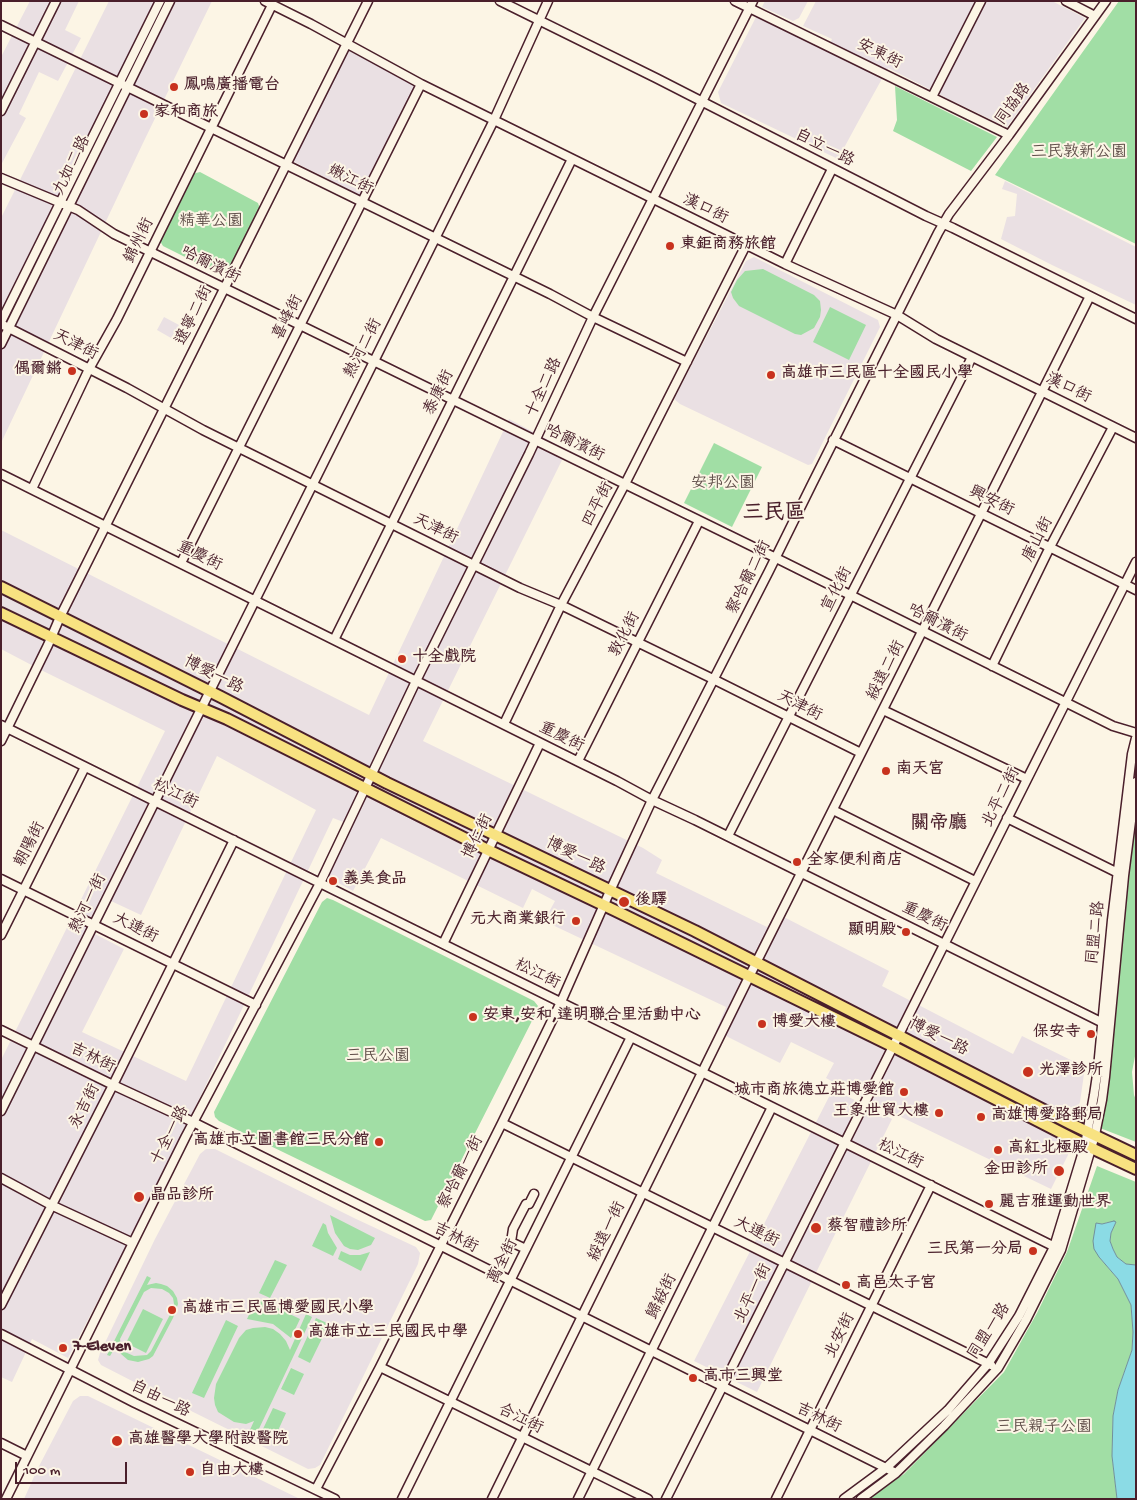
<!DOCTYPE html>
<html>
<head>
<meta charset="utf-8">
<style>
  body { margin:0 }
  #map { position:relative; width:1137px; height:1500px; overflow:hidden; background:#fcf5e5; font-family:"Gochi Hand",sans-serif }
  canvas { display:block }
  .frame { position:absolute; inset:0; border:2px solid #4a1f2b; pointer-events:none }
  .scale { position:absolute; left:15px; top:1462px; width:112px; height:22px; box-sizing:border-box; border:2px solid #4a1f2b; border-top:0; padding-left:6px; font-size:15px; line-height:18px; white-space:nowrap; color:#4a1f2b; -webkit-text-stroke:4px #fcf5e5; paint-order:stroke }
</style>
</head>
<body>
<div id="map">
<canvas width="1137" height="1500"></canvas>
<div class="frame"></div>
<div class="scale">100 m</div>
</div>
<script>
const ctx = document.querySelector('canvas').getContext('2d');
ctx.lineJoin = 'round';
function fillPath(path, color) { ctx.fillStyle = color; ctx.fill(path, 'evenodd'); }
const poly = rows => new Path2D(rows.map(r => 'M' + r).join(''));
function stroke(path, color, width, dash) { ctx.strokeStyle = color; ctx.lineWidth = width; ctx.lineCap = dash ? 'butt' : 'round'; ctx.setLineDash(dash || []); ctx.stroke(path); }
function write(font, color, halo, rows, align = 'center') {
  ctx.font = font + ' "Gochi Hand","LXGW WenKai TC",sans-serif'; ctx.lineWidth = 4; ctx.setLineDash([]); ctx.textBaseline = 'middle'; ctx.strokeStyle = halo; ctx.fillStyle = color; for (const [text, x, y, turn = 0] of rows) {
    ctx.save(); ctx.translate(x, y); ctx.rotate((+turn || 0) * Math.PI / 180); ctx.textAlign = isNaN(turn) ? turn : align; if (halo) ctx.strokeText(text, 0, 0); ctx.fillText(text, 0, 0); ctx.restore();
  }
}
const built = poly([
  [30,1,79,1,65,30,81,38,58,81,39,72,19,114,26,118,1,165,1,57],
  [109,1,212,1,143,143,1,443,1,218],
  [765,1,808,1,799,18,793,21,762,7],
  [816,1,1052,1,1085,18,1007,127,944,97,943,96,888,68,858,122,838,159,721,103,718,92,757,15,827,49,832,39,803,26],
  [349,51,417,84,360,195,292,161],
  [1005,181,1136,247,1136,305,1052,265,1001,239,1007,217,1015,216,1017,194,1002,189],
  [754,257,878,320,880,327,812,464,808,465,680,404,674,399,746,261],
  [164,317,179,325,171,338,157,330],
  [509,419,567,450,423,741,643,848,662,860,656,873,767,927,776,913,889,971,882,986,1013,1054,1022,1036,1085,1067,1080,1102,1071,1124,1068,1155,1051,1189,872,1103,826,1078,834,1063,791,1042,780,1063,716,1031,726,1007,544,921,555,901,532,889,523,908,381,838,353,891,326,876,351,825,333,818,163,1175,68,1358,32,1339,12,1382,1,1377,1,1060,165,731,41,670,1,649,1,530,369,715],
  [217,756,316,810,186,1081,82,1032,124,949,95,934,111,901,141,915],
  [833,1089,892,1119,757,1392,694,1361],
  [206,1149,215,1149,354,1218,416,1247,420,1253,418,1264,320,1465,315,1468,308,1469,177,1404,101,1365,98,1360,100,1353,155,1239,200,1154],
  [80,1396,88,1396,300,1499,24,1499,37,1470,73,1401]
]);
const green = poly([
  [1119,1,1136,1,1136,244,995,175],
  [895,86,997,137,971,171,893,131,897,120],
  [200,172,258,203,260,209,229,271,221,275,163,246,160,241,192,174],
  [763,269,814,295,820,301,821,310,820,317,814,328,801,335,795,334,739,306,733,298,731,292,737,280,745,271],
  [830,307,866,325,849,360,813,342],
  [714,443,762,467,732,527,684,503],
  [1136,782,1136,1051,1132,1072,1134,1095,1136,1100,1136,1142,1100,1128],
  [327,898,333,900,534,1001,538,1006,537,1011,431,1220,425,1221,219,1121,215,1117,214,1112,322,902],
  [1097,1166,1136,1182,1136,1265,1126,1264,1117,1257,1113,1249,1110,1241,1111,1233,1116,1222,1109,1222,1102,1224,1096,1223,1099,1257,1118,1279,1131,1305,1133,1332,1132,1350,1118,1390,1113,1416,1112,1456,1117,1499,868,1499,904,1474,1004,1372,1037,1313,1067,1252],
  [330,1215,375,1238,371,1245,358,1250,350,1249,344,1246,335,1233],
  [323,1223,326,1225,328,1233,337,1248,333,1256,312,1246],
  [341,1251,350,1255,360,1255,370,1252,361,1271,338,1259],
  [275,1260,287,1265,270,1298,259,1293],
  [147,1276,151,1278,147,1285,156,1283,161,1284,167,1286,173,1291,177,1298,178,1304,173,1318,153,1356,149,1359,138,1362,128,1360,121,1354,116,1346,110,1356,107,1355],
  [151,1288,162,1289,169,1293,173,1298,174,1304,173,1309,151,1351,147,1355,134,1356,125,1352,121,1345,120,1339,144,1292],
  [257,1298,300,1319,291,1338,273,1324,247,1319],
  [143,1309,163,1319,146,1353,126,1343],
  [306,1314,312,1317,256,1435,249,1432,254,1421,246,1424,234,1422,218,1412,215,1405,214,1398,216,1384,239,1338,246,1330,253,1328,265,1327,273,1329,280,1334,286,1341,290,1350],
  [316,1318,329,1324,310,1363,298,1357],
  [226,1320,238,1326,204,1398,192,1393],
  [291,1368,304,1374,294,1395,281,1389],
  [273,1408,286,1413,276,1435,263,1429]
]);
const water = poly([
  [1114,1221,1116,1222,1111,1233,1110,1241,1113,1249,1117,1257,1126,1264,1136,1265,1136,1499,1117,1499,1112,1456,1113,1416,1118,1390,1132,1350,1133,1332,1131,1305,1118,1279,1099,1257,1094,1249,1093,1241,1096,1223,1102,1224,1114,1221]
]);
const minor = poly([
  [265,1,311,24,421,84,785,264,897,315,936,339,1136,438],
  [500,1,656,78,926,216,953,228,1136,319],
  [735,1,1009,135],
  [1066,1,1095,16],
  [1,25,550,294,593,317,687,362],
  [932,97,981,1],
  [1,111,56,1],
  [1,178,78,210,114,234,776,558,1065,702,1113,726,1136,733],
  [785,264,832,169],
  [1,322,160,1],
  [1,324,127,388,203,430,520,588,561,605,715,680,861,753],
  [1,344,170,1],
  [833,440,1136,590],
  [1,474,617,781,652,800,695,820,1109,1026],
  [32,489,89,369,117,319,272,5],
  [181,563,421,84],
  [334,640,572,159],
  [992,666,1050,547,1113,427],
  [883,710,1027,779],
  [504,724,561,605,625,484,746,245],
  [1,725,1061,1250],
  [1,741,48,645,60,617,368,1],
  [578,761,699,521],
  [833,810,975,881],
  [1007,818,1122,875],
  [728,836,972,357],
  [1,879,256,1005],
  [1,935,85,767],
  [443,944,540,743],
  [1,1030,113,1085,193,1122,896,1473],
  [1,1111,494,120,548,1],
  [502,1123,991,1365],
  [1,1178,51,1205,133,1243],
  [526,1249,511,1242,513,1229,526,1204,529,1204,534,1194],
  [1,1305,113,1085,234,840],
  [1,1334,135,1403,335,1499],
  [380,1367,648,1499],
  [1,1443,27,1456],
  [316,1489,380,1367,502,1123,561,1002,610,891,652,800,769,571,812,484,938,233,949,214,1009,135,1106,1],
  [6,1499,186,1136,320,883,416,681,529,454,593,317,753,1],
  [402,1499,631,1037],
  [492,1499,749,977,1090,296],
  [578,1499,772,1107],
  [666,1499,1136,562],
  [776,1499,931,1185],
  [844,1499,886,1468,948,1410,988,1364,1019,1316,1054,1247,1085,1145,1094,1095,1098,1068,1112,920,1132,754,1136,738],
  [861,1499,896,1473,944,1426,998,1368,1026,1320,1061,1250,1095,1135,1102,1100,1105,1077,1124,876,1136,782]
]);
const major = poly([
  [1,587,221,697,387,783,695,931,1071,1124,1136,1155],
  [1,613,182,700,227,719,488,850,616,911,892,1046,1085,1145,1136,1169]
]);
const markers = [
  [174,87,5,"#c8321e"],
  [144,114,5,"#c8321e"],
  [670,246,5,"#c8321e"],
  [72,371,5,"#c8321e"],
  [771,375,5,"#c8321e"],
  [402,659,5,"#c8321e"],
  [886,771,5,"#c8321e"],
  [797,862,5,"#c8321e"],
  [333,881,5,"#c8321e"],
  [624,902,6,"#c8321e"],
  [576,921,5,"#c8321e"],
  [906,932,5,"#c8321e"],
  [473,1017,5,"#c8321e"],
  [762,1024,5,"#c8321e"],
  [1091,1034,5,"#c8321e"],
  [1028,1072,6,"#c8321e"],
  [904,1092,5,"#c8321e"],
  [939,1113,5,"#c8321e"],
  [981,1117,5,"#c8321e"],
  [379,1142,5,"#c8321e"],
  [998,1150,5,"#c8321e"],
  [1059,1171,6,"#c8321e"],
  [139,1197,6,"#c8321e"],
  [989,1204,5,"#c8321e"],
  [816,1228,6,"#c8321e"],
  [1033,1251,5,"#c8321e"],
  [846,1285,5,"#c8321e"],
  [172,1310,5,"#c8321e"],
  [298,1334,5,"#c8321e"],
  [63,1348,5,"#c8321e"],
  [693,1378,5,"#c8321e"],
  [117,1441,6,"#c8321e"],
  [190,1472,5,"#c8321e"]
];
const streetNames = [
  ["安東街",879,55,26],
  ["同協路",1014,105,-54],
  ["自立一路",824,149,27],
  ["九如二路",73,166,-64],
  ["嫩江街",350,181,26],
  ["漢口街",705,210,26],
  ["錦州街",140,241,-64],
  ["哈爾濱街",210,266,26],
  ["遼寧二街",195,316,-64],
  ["喜峰街",289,318,-63],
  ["天津街",75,346,27],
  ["熱河二街",364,349,-63],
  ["十全二路",545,388,-65],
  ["漢口街",1068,389,26],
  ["泰康街",440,393,-64],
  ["哈爾濱街",574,444,26],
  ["興安街",991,502,26],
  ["四平街",599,505,-62],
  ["天津街",435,530,26],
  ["唐山街",1039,540,-63],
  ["重慶街",199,557,26],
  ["察哈爾二街",750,578,-64],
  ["宣化街",838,590,-63],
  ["哈爾濱街",937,624,27],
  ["敦化街",626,635,-63],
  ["綏遠二街",887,671,-63],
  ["博愛一路",213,676,27],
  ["天津街",799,707,27],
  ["重慶街",561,738,26],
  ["松江街",175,795,26],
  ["北平二街",1002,798,-63],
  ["博仁街",479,837,-64],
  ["朝陽街",31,845,-63],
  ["博愛一路",575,857,26],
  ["熱河一街",89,904,-64],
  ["重慶街",924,918,26],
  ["大連街",135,929,26],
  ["同盟二路",1097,933,-84],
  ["松江街",537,975,26],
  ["博愛一路",938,1038,27],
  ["吉林街",92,1059,26],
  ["永吉街",86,1107,-63],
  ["十全一路",171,1136,-63],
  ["松江街",900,1155,26],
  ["察哈爾一街",462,1173,-63],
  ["綏遠一街",608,1232,-64],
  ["大連街",756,1233,26],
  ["吉林街",455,1239,27],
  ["萬全街",504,1262,-64],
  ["北平一街",754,1294,-64],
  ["歸綏街",663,1297,-64],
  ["同盟一路",990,1332,-57],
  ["北安街",841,1336,-64],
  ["自由一路",160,1400,26],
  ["吉林街",818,1419,26],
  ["合江街",520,1420,26]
];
const poiNames = [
  ["鳳鳴廣播電台",184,87],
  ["家和商旅",154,114],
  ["東鉅商務旅館",680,246],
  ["偶爾鏘",62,371,"right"],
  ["高雄市三民區十全國民小學",781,375],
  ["十全戲院",412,659],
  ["南天宮",896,771],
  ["全家便利商店",807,862],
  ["義美食品",343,881],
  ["後驛",635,902],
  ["元大商業銀行",566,921,"right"],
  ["顯明殿",896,932,"right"],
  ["安東,安和,達明聯合里活動中心",483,1017],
  ["博愛大樓",772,1024],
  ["保安寺",1081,1034,"right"],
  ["光澤診所",1039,1072],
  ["城市商旅德立莊博愛館",894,1092,"right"],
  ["王象世貿大樓",929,1113,"right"],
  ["高雄博愛路郵局",991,1117],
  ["高雄市立圖書館三民分館",369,1142,"right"],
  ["高紅北極殿",1008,1150],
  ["金田診所",1048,1171,"right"],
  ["晶品診所",150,1197],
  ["麗吉雅運動世界",999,1204],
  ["蔡智禮診所",827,1228],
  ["三民第一分局",1023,1251,"right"],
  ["高邑太子宮",856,1285],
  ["高雄市三民區博愛國民小學",182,1310],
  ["高雄市立三民國民中學",308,1334],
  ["7-Eleven",73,1348],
  ["高市三興堂",703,1378],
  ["高雄醫學大學附設醫院",128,1441],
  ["自由大樓",200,1472]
];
const parkNames = [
  ["三民敦新公園",1079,154],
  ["精華公園",211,223],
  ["安邦公園",723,485],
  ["三民公園",378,1058],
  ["三民親子公園",1044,1429]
];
const quarterNames = [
  ["關帝廳",939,825]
];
const districtNames = [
  ["三民區",774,515]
];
fillPath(built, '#eae0e3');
fillPath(green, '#a1dea5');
fillPath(water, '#8bdbe5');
stroke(water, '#71909b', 1);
stroke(minor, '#4a1f2b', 11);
stroke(major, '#4a1f2b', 14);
stroke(minor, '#fcf5e5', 8);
stroke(major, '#f8e281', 10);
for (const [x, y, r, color] of markers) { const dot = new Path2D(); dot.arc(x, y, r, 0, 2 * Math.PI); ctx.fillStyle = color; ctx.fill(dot); stroke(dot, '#fcf5e5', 2); }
write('16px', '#4a1f2b', '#fcf5e5', streetNames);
write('bold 16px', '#4a1f2b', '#fcf5e5', poiNames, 'left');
write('16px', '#604f4a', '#fcf5e5', parkNames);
write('bold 19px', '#4a1f2b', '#fcf5e5', quarterNames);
write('bold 21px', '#4a1f2b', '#fcf5e5', districtNames);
</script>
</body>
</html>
